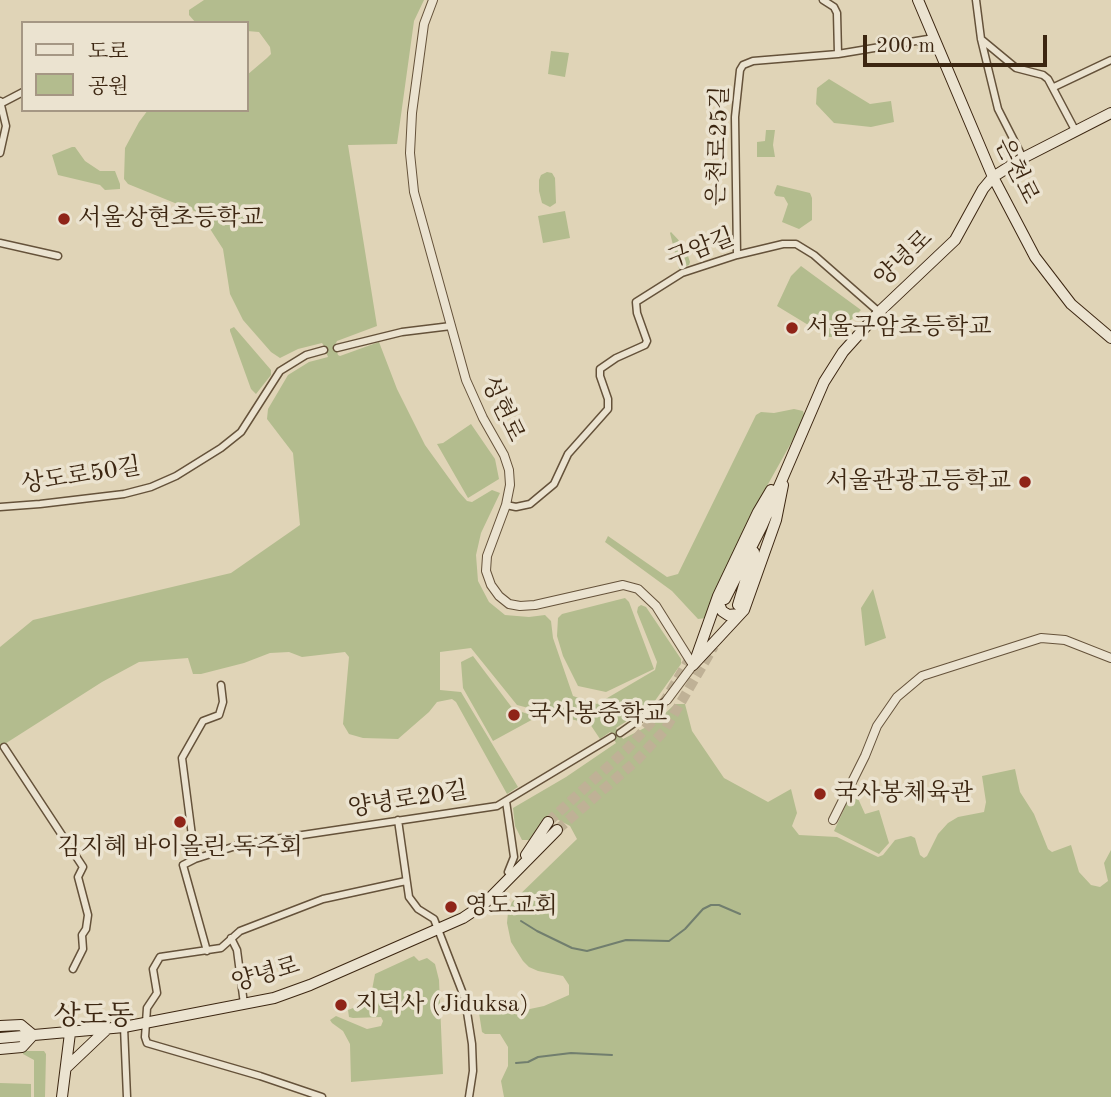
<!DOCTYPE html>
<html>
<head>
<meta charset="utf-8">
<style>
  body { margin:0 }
  #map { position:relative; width:1111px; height:1097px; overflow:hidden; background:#e0d4b7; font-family:"Old Standard TT","Noto Serif KR",serif }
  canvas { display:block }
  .legend { position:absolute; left:21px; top:21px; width:228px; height:91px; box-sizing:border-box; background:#ebe3d0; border:2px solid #a59784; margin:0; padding:9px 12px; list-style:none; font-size:21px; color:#3c2611 }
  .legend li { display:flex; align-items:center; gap:14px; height:35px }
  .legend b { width:35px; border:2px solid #a59784 }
  .scale { position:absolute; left:863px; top:35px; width:184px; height:32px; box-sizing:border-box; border:4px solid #3c2611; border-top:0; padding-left:9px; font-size:21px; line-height:24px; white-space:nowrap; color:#3c2611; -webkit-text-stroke:5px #ebe3d0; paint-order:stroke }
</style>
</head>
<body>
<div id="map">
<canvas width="1111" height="1097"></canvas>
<ul class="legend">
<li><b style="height:9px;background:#ebe3d0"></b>도로</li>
<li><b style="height:19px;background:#b3bc8e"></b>공원</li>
</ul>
<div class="scale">200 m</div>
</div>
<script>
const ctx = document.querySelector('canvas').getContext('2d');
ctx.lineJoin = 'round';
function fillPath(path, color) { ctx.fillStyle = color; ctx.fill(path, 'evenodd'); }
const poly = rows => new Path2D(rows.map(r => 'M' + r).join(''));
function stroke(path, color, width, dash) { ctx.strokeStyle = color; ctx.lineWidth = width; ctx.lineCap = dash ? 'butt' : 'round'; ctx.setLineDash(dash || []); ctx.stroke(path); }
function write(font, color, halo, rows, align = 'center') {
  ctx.font = font + ' "Old Standard TT","Noto Serif KR",serif'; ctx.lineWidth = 7; ctx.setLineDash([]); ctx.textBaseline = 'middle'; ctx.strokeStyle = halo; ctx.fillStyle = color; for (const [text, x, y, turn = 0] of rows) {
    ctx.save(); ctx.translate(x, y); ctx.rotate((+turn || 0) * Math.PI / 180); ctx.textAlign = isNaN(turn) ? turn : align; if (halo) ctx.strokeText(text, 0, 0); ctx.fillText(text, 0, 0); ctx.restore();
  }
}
const green = poly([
  [204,0,424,0,414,21,397,144,348,145,377,326,337,341,335,345,338,355,340,356,379,342,397,389,425,445,459,492,467,501,472,502,492,490,500,493,481,533,476,555,478,581,489,602,505,615,529,617,545,615,551,621,553,638,573,696,597,704,655,670,657,662,637,612,638,607,641,605,646,607,681,659,681,664,652,705,616,728,623,739,656,722,675,704,685,704,692,731,724,778,768,802,791,789,797,813,792,826,799,835,837,837,878,857,883,855,895,840,911,836,915,838,920,855,924,858,927,856,938,834,948,823,958,817,984,812,986,802,982,776,1015,769,1020,792,1034,814,1048,849,1052,852,1071,845,1079,872,1091,885,1100,887,1108,881,1104,863,1111,850,1111,1097,504,1097,501,1081,508,1066,508,1047,500,1034,485,1034,482,1032,479,1013,484,1006,511,1013,544,1006,569,995,569,985,563,976,538,971,529,967,523,961,511,942,507,923,508,912,512,902,577,839,570,826,551,816,543,819,529,840,522,840,515,826,513,808,566,777,616,743,610,732,600,739,590,724,517,705,471,648,440,652,440,690,461,692,518,787,507,794,456,702,452,699,437,702,429,712,398,739,363,738,349,734,343,724,349,657,345,652,302,657,289,652,270,653,244,663,201,674,193,674,188,658,139,662,102,682,0,747,0,647,33,620,231,573,300,525,293,453,267,419,268,409,288,375,309,362,328,357,324,346,322,343,298,349,280,358,271,352,243,320,230,294,223,249,203,218,197,212,128,184,124,179,125,148,139,122,148,110,247,110,247,75,267,58,271,54,270,47,259,32,247,31,247,23,196,23,189,15,189,10],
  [551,51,569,53,565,77,548,74],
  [829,79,870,104,891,101,894,122,871,127,834,123,816,104,817,88],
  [766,130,775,130,773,145,775,157,757,157,757,142,765,141],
  [72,147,75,147,85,161,100,171,115,171,120,184,120,189,105,190,100,185,58,175,52,155],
  [547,172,552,173,555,178,556,203,550,207,542,203,539,191,539,180,541,175],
  [777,185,810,193,812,198,812,220,799,229,782,222,788,204,784,197,776,196,774,193],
  [565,211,570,238,543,243,538,216],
  [671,232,685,247,690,262,689,265,679,269,670,233],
  [801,266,861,310,834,337,828,337,777,306,791,276],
  [234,327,271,370,271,375,256,394,251,389,230,331,230,329],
  [794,409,803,411,805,418,753,511,706,618,698,619,672,591,605,542,608,536,667,577,678,574,756,415,761,412,774,413],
  [471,424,495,459,499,479,468,498,437,444,443,443],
  [873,589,886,638,865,646,861,608],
  [625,598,629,602,654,669,606,692,578,686,563,656,557,636,558,618,562,614],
  [473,656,513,709,537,717,493,741,463,688,461,662],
  [851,794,856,794,865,814,879,810,889,843,879,854,834,831],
  [414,956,419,961,427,958,435,964,439,980,443,1074,351,1082,350,1044,343,1031,332,1023,330,1020,336,1016,367,1029,381,1026,383,1021,381,1017,353,1018,349,1017,348,1010,363,1004,379,1002,378,999,361,999,359,997,372,990,375,974],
  [23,1051,44,1051,46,1054,45,1097,34,1097,34,1060,23,1054],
  [0,1083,31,1084,31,1097,0,1097]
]);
const stream = poly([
  [521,921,537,931,572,948,587,951,626,940,669,941,685,929,703,909,711,905,719,905,740,914],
  [516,1063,528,1062,538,1057,571,1053,612,1055]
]);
const secondaryTunnel = poly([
  [548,822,627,749,654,719,693,653],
  [557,830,637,760,664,731,714,646]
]);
const minor = poly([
  [823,0,834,7,837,13,838,54],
  [976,0,981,39,998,109,1023,158],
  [981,39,1016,68,1043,75,1048,79,1075,130],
  [1054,87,1111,60],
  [0,101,6,126,0,153],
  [0,104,23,92],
  [0,243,58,256],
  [737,255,735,117,740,70,743,65,753,61,838,54,934,38],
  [337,348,402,332,451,326],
  [506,505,516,507,530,504,554,484,568,454,608,409,608,399,600,376,600,369,616,358,645,345,647,341,637,313,636,302,682,273,737,255,783,244,796,244,814,255,879,312],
  [0,507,40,504,124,494,151,487,176,476,221,448,241,432,280,371,306,355,324,350],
  [620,733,667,700],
  [4,747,83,867,78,877,88,915,86,929,82,935,83,949,73,969],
  [506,801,514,857,508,872,512,876],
  [398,820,409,897,418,909,434,919,465,999,472,1044,473,1071,469,1097],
  [195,859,242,844,497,806,612,737],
  [231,938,237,950,244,1004],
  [207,951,183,865,195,859,182,758,203,721,219,715,223,702,221,685],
  [124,1027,127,1097],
  [322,1097,260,1076,147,1043,145,1037,147,1008,157,993,153,969,160,957,221,948,240,931,323,899,406,881]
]);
const tertiary = poly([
  [433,0,424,24,412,113,410,153,414,192,466,380,483,418,504,455,509,470,510,485,506,505,487,556,486,571,491,585,499,596,509,604,520,606,535,605,623,585,638,589,656,606,693,665,667,700],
  [833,820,865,756,877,726,897,697,922,676,1041,638,1065,640,1111,658]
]);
const secondary = poly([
  [918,0,993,177,1035,257,1071,304,1111,338],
  [725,599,762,526,824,382,843,352,879,312,955,240,983,189,993,177,1023,158,1111,113],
  [718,601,722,611,728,615,739,614,743,611],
  [738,605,754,552],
  [696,658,718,596,758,512,771,490],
  [693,665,744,610,776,520,783,485],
  [526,855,548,822],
  [0,1026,21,1025,33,1035,22,1047,0,1049],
  [0,1038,124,1027,274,998,310,985,463,918,484,904,557,830],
  [67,1067,106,1030],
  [62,1097,70,1033]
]);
const markers = [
  [64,219,7,"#8f2418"],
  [792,328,7,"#8f2418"],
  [1025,482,7,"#8f2418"],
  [514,715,7,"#8f2418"],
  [820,794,7,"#8f2418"],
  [180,822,7,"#8f2418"],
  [451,907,7,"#8f2418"],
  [341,1005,7,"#8f2418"]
];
const streetNames = [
  ["은천로25길",719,146,-88],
  ["은천로",1016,171,64],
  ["구암길",701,249,-21],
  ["양녕로",904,259,-44],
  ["성현로",502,409,65],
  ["상도로50길",81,476,-9],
  ["양녕로20길",408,800,-9],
  ["양녕로",266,975,-16]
];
const poiNames = [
  ["서울상현초등학교",78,219],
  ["서울구암초등학교",806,328],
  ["서울관광고등학교",1011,482,"right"],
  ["국사봉중학교",528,715],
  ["국사봉체육관",834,794],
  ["김지혜 바이올린 독주회",180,848,"center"],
  ["영도교회",465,907],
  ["지덕사 (Jiduksa)",355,1005]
];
const quarterNames = [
  ["상도동",94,1017]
];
fillPath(green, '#b3bc8e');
stroke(stream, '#717e6e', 2);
stroke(secondaryTunnel, '#bfb196', 10, [10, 5]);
stroke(minor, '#65523a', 9);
stroke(tertiary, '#65523a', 10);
stroke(secondary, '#3c2611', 12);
stroke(minor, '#ebe3d0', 6);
stroke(tertiary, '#ebe3d0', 8);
stroke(secondary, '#ebe3d0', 10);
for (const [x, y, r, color] of markers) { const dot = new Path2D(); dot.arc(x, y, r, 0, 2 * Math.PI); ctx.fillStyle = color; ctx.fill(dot); stroke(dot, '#ebe3d0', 2.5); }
write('24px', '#3c2611', '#ebe3d0', streetNames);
write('24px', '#3c2611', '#ebe3d0', poiNames, 'left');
write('28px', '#3c2611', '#ebe3d0', quarterNames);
</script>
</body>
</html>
